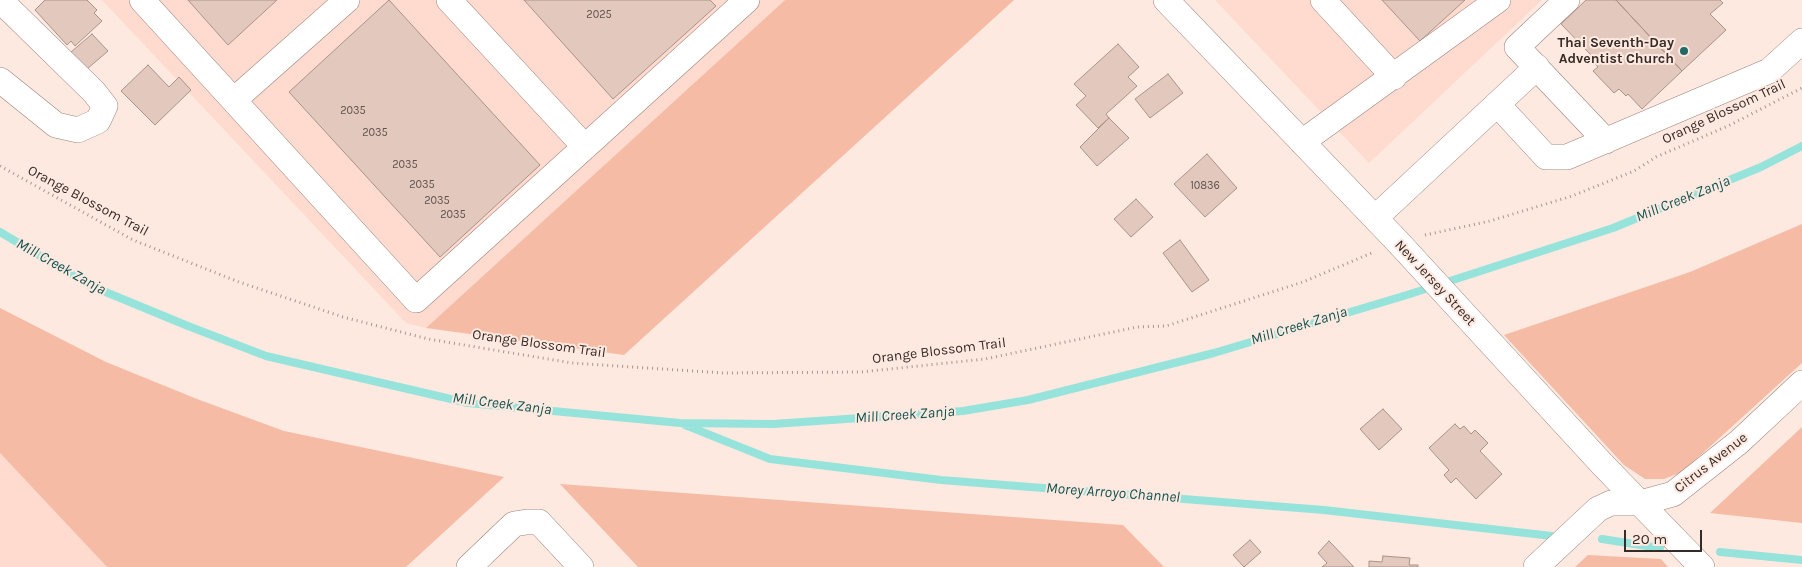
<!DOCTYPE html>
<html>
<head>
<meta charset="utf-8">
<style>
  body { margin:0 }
  #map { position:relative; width:1802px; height:567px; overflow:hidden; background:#fee9e0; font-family:Karla,sans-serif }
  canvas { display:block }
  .scale { position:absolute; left:1624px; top:530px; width:78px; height:22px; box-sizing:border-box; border:2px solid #352b27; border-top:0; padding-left:6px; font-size:15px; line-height:18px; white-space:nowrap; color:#352b27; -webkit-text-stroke:4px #fee9e0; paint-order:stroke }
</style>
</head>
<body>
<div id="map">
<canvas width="1802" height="567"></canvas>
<div class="scale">20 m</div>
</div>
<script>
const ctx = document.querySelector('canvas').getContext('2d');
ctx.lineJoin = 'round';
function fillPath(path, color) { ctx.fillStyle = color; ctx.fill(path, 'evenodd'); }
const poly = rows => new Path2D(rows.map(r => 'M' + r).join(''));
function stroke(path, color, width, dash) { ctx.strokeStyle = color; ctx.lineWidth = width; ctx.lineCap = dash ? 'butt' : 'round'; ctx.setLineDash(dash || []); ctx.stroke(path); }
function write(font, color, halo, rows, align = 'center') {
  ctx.font = font + ' Karla,sans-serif'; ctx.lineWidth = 4; ctx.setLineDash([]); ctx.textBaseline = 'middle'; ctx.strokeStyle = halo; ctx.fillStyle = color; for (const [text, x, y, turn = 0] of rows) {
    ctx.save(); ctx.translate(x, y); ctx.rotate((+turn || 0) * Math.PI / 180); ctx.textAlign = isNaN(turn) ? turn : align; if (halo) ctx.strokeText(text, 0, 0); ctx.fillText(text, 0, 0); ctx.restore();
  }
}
const built = poly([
  [102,0,785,0,426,328,406,323],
  [1215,0,1542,0,1369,163],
  [0,453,107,567,0,567]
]);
const green = poly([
  [785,0,1014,0,624,355,426,328],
  [1802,224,1802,363,1682,472,1664,479,1645,479,1624,465,1504,335,1690,272],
  [0,308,106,362,197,399,284,431,504,477,406,567,107,567,0,453],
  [1802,427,1802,523,1710,513],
  [560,484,1123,525,1164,567,638,567],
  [1588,555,1661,559,1668,567,1575,567]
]);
const stream = poly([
  [0,232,91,286,188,326,266,356,468,403,680,423,773,424,963,411,1028,400,1214,353,1410,294,1613,228,1761,167,1802,146],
  [685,425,770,459,941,480,1324,510,1552,536],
  [1602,539,1660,548],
  [1720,552,1802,560]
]);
const building = poly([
  [45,0,87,0,97,10,94,13,102,21,75,46,71,41,67,45,35,10,45,0],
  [188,0,277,0,228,45,188,0],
  [389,0,540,165,440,257,289,92,389,0],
  [524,0,710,0,716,6,613,99,524,0],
  [1382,0,1465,0,1420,41,1382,0],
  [1586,0,1616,0,1682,71,1642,109,1628,94,1626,96,1619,89,1614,93,1593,71,1598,67,1590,58,1592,56,1561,24,1586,0],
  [1616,0,1720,0,1723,3,1710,14,1726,30,1682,71,1616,0],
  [92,34,108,51,87,69,71,52,92,34],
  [1118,44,1139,67,1128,77,1137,86,1106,114,1109,118,1098,128,1076,105,1086,96,1074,84,1118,44],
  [148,65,169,87,179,77,191,90,155,125,121,91,148,65],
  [1168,74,1183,93,1150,118,1135,99,1168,74],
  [1109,118,1129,138,1097,166,1080,147,1109,118],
  [1207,154,1237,188,1205,217,1174,184,1207,154],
  [1136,199,1153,217,1131,237,1114,219,1136,199],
  [1180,240,1209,280,1192,292,1163,253,1180,240],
  [1383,409,1402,429,1379,450,1360,429,1383,409],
  [1455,424,1460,429,1464,426,1471,434,1475,430,1488,443,1480,451,1502,474,1476,499,1456,478,1451,483,1444,475,1449,470,1429,448,1455,424],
  [1250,540,1261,552,1244,567,1233,555,1250,540],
  [1329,541,1354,567,1322,567,1327,563,1318,553,1329,541],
  [1383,556,1410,558,1409,565,1418,565,1418,567,1369,567,1369,561,1382,562,1383,556]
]);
const path = poly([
  [0,166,133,240,239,282,343,317,428,339,572,363,723,373,861,372,985,359,1137,327,1166,326,1303,282,1374,252],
  [1425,235,1490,221,1572,196,1634,171,1656,157,1728,126,1802,88]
]);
const minor = poly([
  [0,0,94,92,105,106,98,121,78,130,56,125,0,80],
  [142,0,416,300,747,0],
  [449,0,585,147],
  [1166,0,1398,242,1602,464,1702,567],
  [1323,0,1394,77],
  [1567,0,1517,47,1606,141],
  [234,100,347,0],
  [1497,104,1546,157,1567,157,1769,71,1802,41],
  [1302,142,1498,0],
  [1375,218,1537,67],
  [469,567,514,524,527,522,539,522,581,567],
  [1536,567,1598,509,1611,503,1640,503,1673,494,1739,442,1802,383]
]);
const markers = [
  [1684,51,5,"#1f6a65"]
];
const numberNames = [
  ["2025",599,15],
  ["2035",353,111],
  ["2035",375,133],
  ["2035",405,165],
  ["2035",422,185],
  ["10836",1205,186],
  ["2035",437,201],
  ["2035",453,215]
];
const poiNames = [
  ["Thai Seventh-Day",1674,43],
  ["Adventist Church",1674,59]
];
const streetNames = [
  ["Orange Blossom Trail",1724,112,-25],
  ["Orange Blossom Trail",88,201,28],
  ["New Jersey Street",1435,283,47],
  ["Orange Blossom Trail",539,344,8],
  ["Orange Blossom Trail",939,351,-7],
  ["Citrus Avenue",1711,463,-38]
];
const waterNames = [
  ["Mill Creek Zanja",1683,199,-22],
  ["Mill Creek Zanja",61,267,29],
  ["Mill Creek Zanja",1299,326,-17],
  ["Mill Creek Zanja",502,404,7],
  ["Mill Creek Zanja",905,415,-4],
  ["Morey Arroyo Channel",1113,493,4]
];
fillPath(built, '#fedbce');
fillPath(green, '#f6bba4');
stroke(stream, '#96e3db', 8);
fillPath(building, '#e3c8be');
stroke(building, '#ab9289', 1);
stroke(minor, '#9b8379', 26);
stroke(path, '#a79690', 3, [1, 4]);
stroke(minor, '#fff', 25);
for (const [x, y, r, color] of markers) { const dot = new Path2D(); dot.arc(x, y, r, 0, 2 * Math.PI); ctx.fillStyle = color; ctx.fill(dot); stroke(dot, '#fee9e0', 2); }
write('11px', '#60524d', null, numberNames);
write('bold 14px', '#352b27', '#fee9e0', poiNames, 'right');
write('14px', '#352b27', '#fee9e0', streetNames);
write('italic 15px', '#11534f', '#fee9e0', waterNames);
</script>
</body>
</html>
